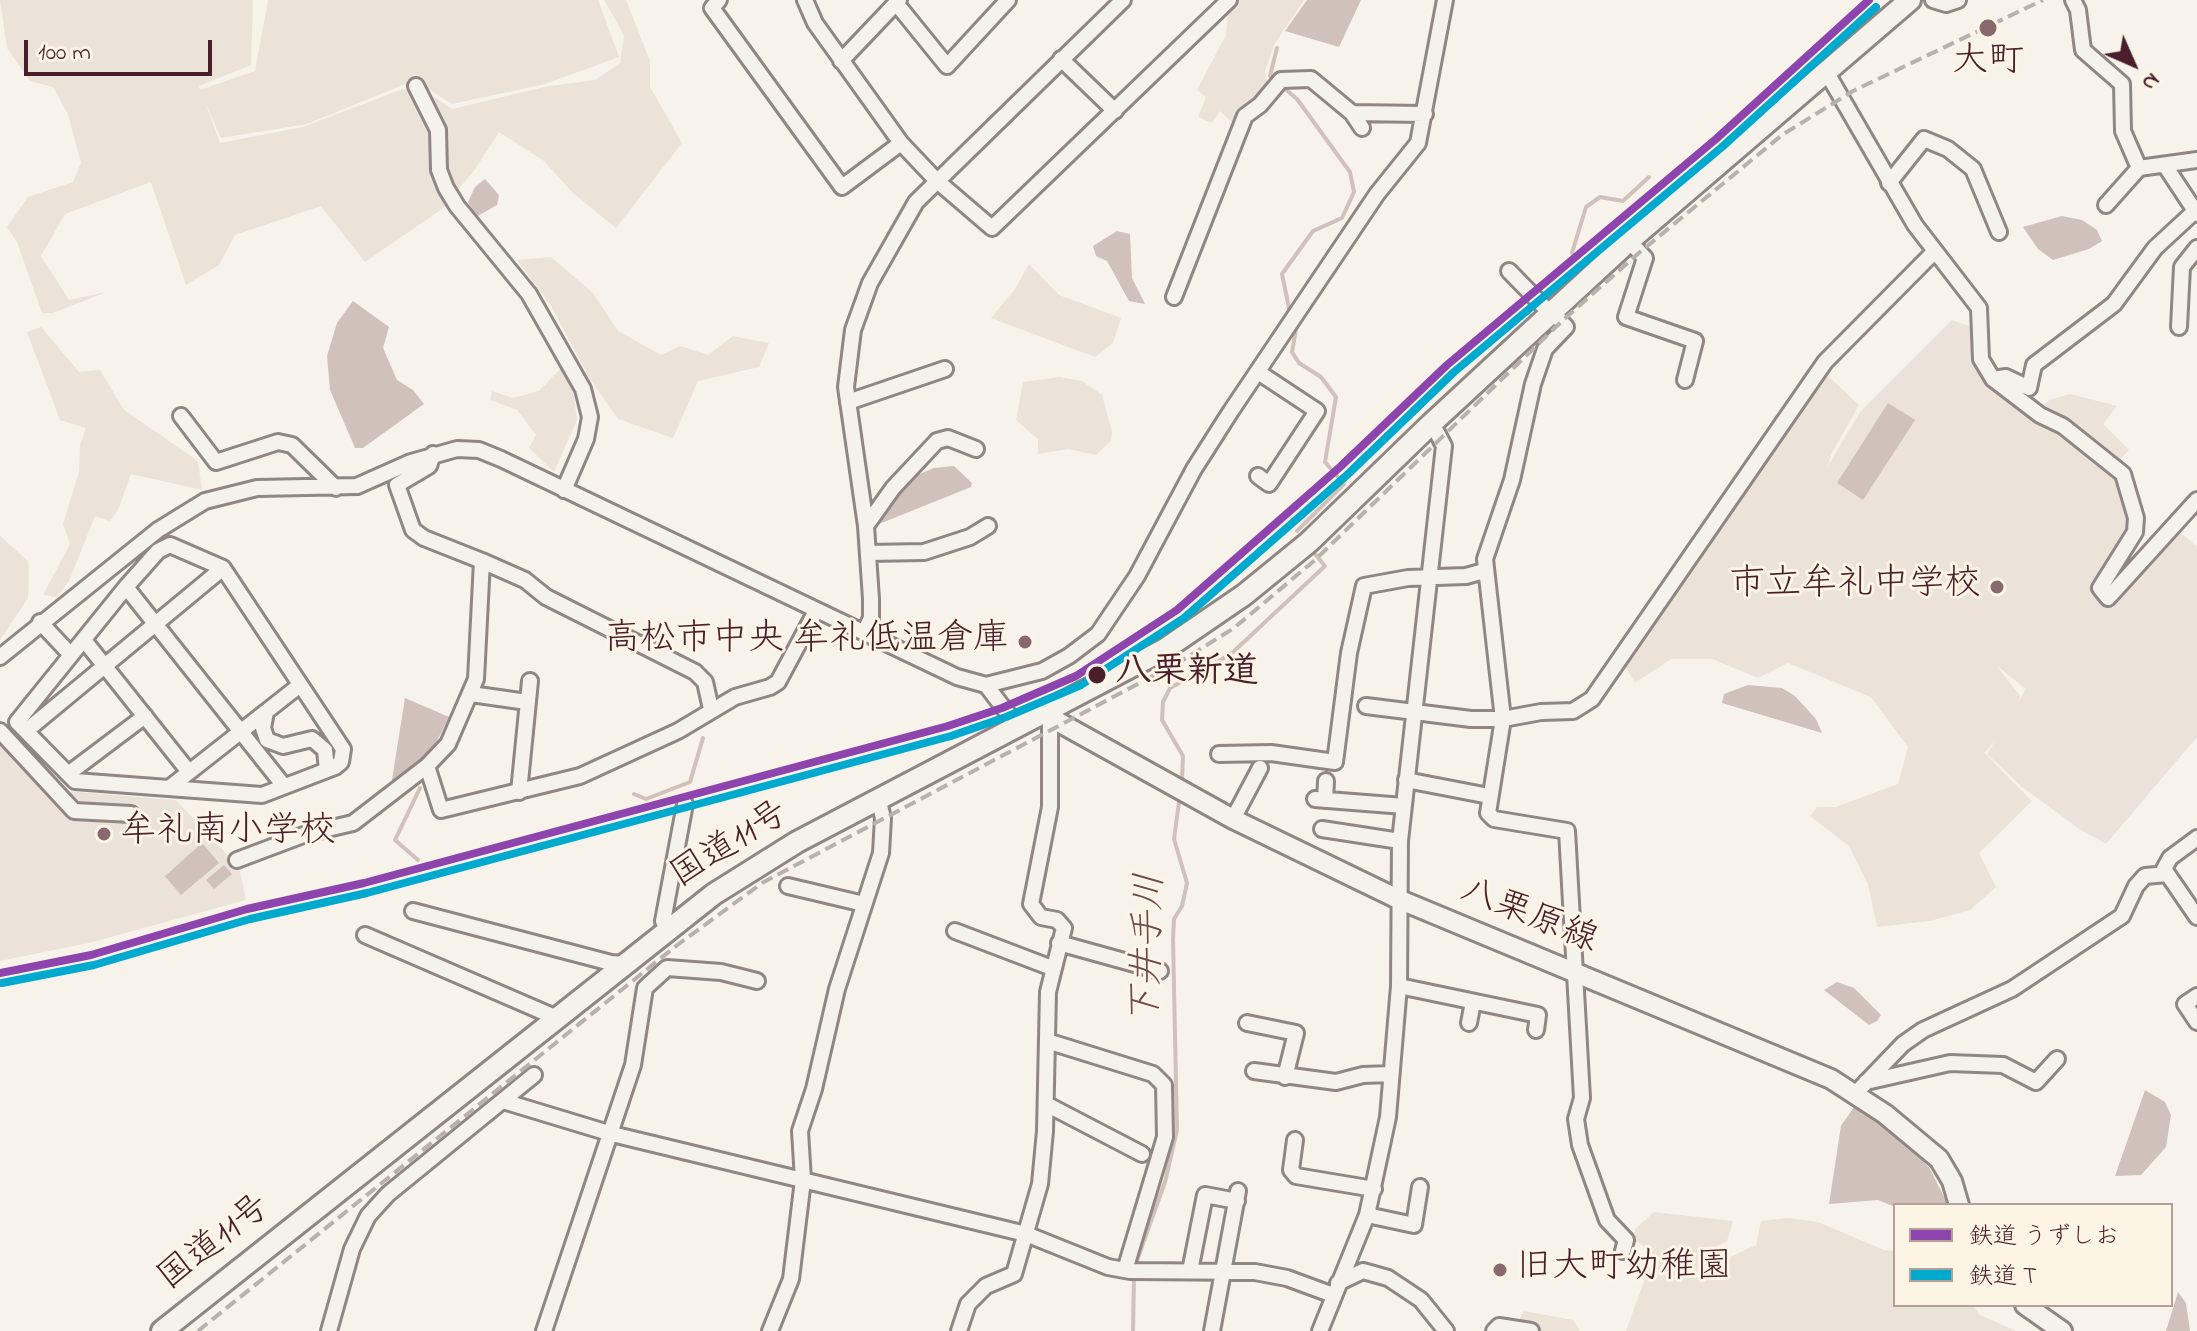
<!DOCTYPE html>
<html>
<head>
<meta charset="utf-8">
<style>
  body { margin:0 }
  #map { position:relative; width:2197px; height:1331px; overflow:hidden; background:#f7f3ea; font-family:"Indie Flower","Klee One",sans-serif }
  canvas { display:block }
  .legend { position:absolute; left:1893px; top:1203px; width:280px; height:104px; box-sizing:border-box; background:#fcf5e5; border:2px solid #b59f9b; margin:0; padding:10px 14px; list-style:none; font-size:24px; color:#4a1f2b }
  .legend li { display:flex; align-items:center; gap:16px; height:40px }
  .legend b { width:40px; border:2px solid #b59f9b }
  .north { position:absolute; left:2093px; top:24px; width:80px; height:80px; -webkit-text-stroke:6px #fcf5e5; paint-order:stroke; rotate:135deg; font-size:22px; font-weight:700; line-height:32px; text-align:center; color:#4a1f2b }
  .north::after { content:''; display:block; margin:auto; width:28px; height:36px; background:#4a1f2b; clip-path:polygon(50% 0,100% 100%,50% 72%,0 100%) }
  .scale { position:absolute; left:24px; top:40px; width:188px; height:36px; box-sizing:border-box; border:4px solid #4a1f2b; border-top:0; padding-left:10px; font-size:24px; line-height:28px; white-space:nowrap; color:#4a1f2b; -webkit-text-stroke:6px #fcf5e5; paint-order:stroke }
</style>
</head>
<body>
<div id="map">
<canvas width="2197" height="1331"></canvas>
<ul class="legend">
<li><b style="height:10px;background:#8e44ad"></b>鉄道 うずしお</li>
<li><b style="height:10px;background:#00a9ce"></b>鉄道 T</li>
</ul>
<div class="north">N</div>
<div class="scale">100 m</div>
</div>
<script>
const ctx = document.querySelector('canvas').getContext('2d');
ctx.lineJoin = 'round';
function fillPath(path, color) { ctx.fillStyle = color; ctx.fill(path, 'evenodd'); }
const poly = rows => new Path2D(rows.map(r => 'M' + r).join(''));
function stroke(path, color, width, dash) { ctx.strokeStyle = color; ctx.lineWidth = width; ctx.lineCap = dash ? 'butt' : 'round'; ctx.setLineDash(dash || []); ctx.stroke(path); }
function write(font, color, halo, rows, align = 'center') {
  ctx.font = font + ' "Indie Flower","Klee One",sans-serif'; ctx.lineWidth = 6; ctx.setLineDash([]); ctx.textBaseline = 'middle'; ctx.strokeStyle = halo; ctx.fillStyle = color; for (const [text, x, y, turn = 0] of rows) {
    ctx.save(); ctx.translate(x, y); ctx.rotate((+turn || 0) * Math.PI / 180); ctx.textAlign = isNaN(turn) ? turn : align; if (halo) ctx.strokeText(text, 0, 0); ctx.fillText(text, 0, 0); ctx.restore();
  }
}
const built = poly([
  [1952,320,1975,328,1976,363,1982,377,2036,419,2062,431,2120,480,2133,526,2100,579,2096,595,2113,608,2178,531,2197,546,2197,737,2106,844,2078,828,2022,787,1987,754,2026,689,1801,511,1860,412],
  [0,721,66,791,176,800,239,867,246,900,89,943,0,961]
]);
const green = poly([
  [0,0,253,0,251,65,199,86,200,90,255,71,268,0,598,0,619,57,545,84,452,104,415,80,307,124,221,138,205,102,220,143,303,127,403,89,425,91,452,109,549,86,595,80,620,63,624,35,604,0,626,0,650,61,650,87,682,143,616,228,573,193,544,161,499,132,476,168,442,209,365,262,321,206,235,235,219,265,186,285,151,182,65,214,41,256,69,300,106,292,53,313,42,313,17,242,7,227,28,197,73,182,81,163,68,114,53,87,30,81,7,48],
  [1237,0,1304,0,1274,45,1265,71,1268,86,1256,104,1233,123,1220,111,1212,123,1198,117,1206,97,1197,90,1226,35,1228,10],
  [551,257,593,293,618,331,661,355,680,346,708,355,733,336,769,343,759,367,698,381,673,438,618,419,590,379,550,304,517,260],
  [1029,264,1059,295,1121,318,1113,343,1095,357,991,318,1015,289],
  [41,327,79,372,100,370,124,410,198,461,202,490,131,474,118,510,110,521,95,516,69,581,57,597,43,595,70,544,63,524,79,472,80,445,86,428,60,420,27,332],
  [563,366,574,396,577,420,554,472,529,448,536,435,517,410,490,400,492,391,513,398,539,391],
  [1826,374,1859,405,1832,453,1814,506,1856,525,1881,545,1858,521,1943,390,1981,382,2035,422,2061,434,2119,482,2128,507,2128,528,2099,576,2094,596,2023,678,1967,627,2020,696,2012,722,1984,753,2032,801,1979,853,1996,887,1970,910,1930,921,1877,927,1868,884,1849,846,1810,816,1817,807,1836,807,1898,784,1908,747,1871,697,1788,663,1758,678,1712,659,1671,659,1635,683,1624,664],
  [1059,377,1082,381,1102,395,1112,432,1111,441,1096,455,1069,449,1038,454,1038,439,1016,420,1023,382],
  [2070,394,2117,406,2103,424,2129,450,2117,463,2043,406,2049,400],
  [0,536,28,561,29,572,28,598,0,640],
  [1654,1212,1733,1221,1727,1241,1704,1254,1692,1253,1717,1263,1756,1245,1761,1221,1788,1218,1818,1222,1884,1250,1895,1251,1895,1305,1973,1305,1980,1315,2016,1331,1626,1331,1652,1259,1647,1248,1634,1240,1635,1229],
  [1524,1311,1573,1320,1580,1331,1535,1331,1518,1322]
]);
const water = poly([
  [1307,0,1361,0,1339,47,1285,31],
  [485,179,499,195,497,205,476,217,468,202,475,187],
  [2062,216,2082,220,2097,230,2102,241,2089,249,2053,260,2038,249,2023,227],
  [1117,231,1130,234,1132,278,1145,304,1129,301,1107,261,1096,256,1093,246],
  [353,301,389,327,383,348,397,380,413,390,424,404,363,448,355,448,330,390,327,356,337,323],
  [1888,403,1915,420,1863,500,1837,483],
  [954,466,972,483,971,487,879,524,875,521,912,477,934,468],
  [1748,685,1782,688,1795,696,1816,719,1822,733,1722,703,1724,694],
  [405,698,449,717,435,745,410,774,391,786],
  [202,843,219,863,181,895,165,876],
  [224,865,232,874,214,889,206,880],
  [1837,982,1854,988,1881,1015,1877,1021,1869,1025,1824,990],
  [2145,1090,2165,1102,2171,1115,2166,1147,2141,1175,2115,1176],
  [1856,1104,1914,1151,1930,1169,1948,1205,1895,1207,1878,1200,1829,1204,1841,1126],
  [2178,1292,2186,1303,2190,1331,2166,1331]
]);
const stream = poly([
  [1277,48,1270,76,1297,99,1350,172,1354,192,1342,218,1313,231,1282,274,1290,313],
  [1572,253,1586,207,1600,197,1623,201,1649,177],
  [1297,324,1292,352,1299,363,1321,377,1336,397,1325,462,1344,484,1297,531],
  [1182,782,1183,756,1162,720,1163,702,1170,688,1231,654,1325,566,1315,554],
  [634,794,646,799,690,782,703,738],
  [418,860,395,840,420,788],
  [1135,1266,1165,1182,1177,1130,1173,939,1174,919,1182,906,1187,883,1174,839,1180,795],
  [1133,1331,1134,1275]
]);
const minor = poly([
  [719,0,712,8,842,187,901,143],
  [805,0,815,23,901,143,936,180,992,228,1229,0],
  [1933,0,1946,4,1958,0],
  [2073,0,2078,10,2083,50,2122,84,2123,131,2139,168],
  [896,3,947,66,1008,0],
  [1061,59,1115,111],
  [841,61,899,0],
  [1827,73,1915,225,1979,308,1981,359,1993,379,2040,415,2063,426,2123,474,2136,518,2135,532,2100,588,2108,598,2197,500],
  [416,86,438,130,439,170,446,188,457,206,529,294,583,389,590,417,586,439,564,490],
  [1352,113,1425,114],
  [2166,167,2197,214],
  [1889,183,1924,139,1948,149,1973,169,1999,232],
  [2106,205,2139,168,2197,160],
  [1629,241,1645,258,1626,317,1695,341,1685,380],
  [1509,271,1550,313],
  [1174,297,1245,116,1260,105,1281,80,1311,79,1352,113,1362,128],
  [1552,311,1566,327,1545,349,1533,384,1512,480,1485,559,1503,719,1488,813,1494,819,1567,831,1582,1098,1576,1119,1580,1145,1607,1220,1626,1240,1623,1251],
  [2179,327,2182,267,2197,248],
  [1258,372,1317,411,1269,484,1258,476],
  [1993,379,2006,377,2029,388,2034,365,2114,304,2155,248,2194,212],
  [848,402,945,369],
  [181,416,216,462,278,442,292,445,336,488],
  [433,454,429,466,397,485,413,530,424,538,482,561,476,679,448,744,427,766,441,810,580,776,678,731,735,697,770,687,778,682,816,611],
  [866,526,893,488,937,441,948,438,976,449],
  [170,545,223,568,343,749,341,762,335,767,262,795,75,781,17,722,126,587,158,551,170,545],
  [868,553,924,552,970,537,988,526],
  [482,561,525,580,546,597,695,672,705,682,711,709],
  [126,587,284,786],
  [40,622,71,655],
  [864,633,871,618,871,599,866,526,846,387,853,330,870,283,916,202,1123,0],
  [84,640,189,772],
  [0,657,158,530,205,501,257,488,357,486,411,462,457,449,479,450,501,459,957,677,986,685,1042,671,1069,656,1098,634,1137,576,1194,469,1231,411,1377,194,1418,143,1445,0],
  [986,685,1018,727],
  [471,694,527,702],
  [1366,706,1471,719,1503,719,1541,712,1573,711,1592,699,1825,362,1934,252],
  [266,712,263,728,267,740,283,746,312,739,325,750,327,770],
  [0,731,74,811,131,814],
  [26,731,223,568],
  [1219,754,1271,753,1335,762,1349,653,1364,586,1408,578,1466,576,1484,571],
  [68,774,145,716],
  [1406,780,1489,796],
  [169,788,300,685],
  [519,792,530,681],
  [1315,799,1404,806],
  [1325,800,1326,781],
  [1233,819,1260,768],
  [1322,829,1400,841],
  [2197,838,2170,858,2164,869,2197,917],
  [237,860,306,834,353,823,427,766],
  [788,886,864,904],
  [413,911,611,963,625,964],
  [667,930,663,921,685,804],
  [955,931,1052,968],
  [365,935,557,1018],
  [1059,943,1160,971],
  [1399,986,1538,1015,1536,1030],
  [2197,996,2185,1004,2197,1022],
  [1247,1023,1296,1033,1285,1077],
  [1469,1023,1473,1002],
  [1047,1041,1153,1074,1164,1085,1165,1137,1125,1270],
  [1254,1071,1336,1082,1363,1075,1391,1074],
  [1866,1082,1950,1063,2003,1065,2036,1082,2057,1059],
  [1854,1095,1903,1044,1923,1030,2012,989,2122,916,2136,886,2145,876,2167,874],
  [503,1101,612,1134,1026,1234,1108,1267,1130,1271,1255,1272,1287,1278,1333,1295],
  [1046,1104,1142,1154],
  [1295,1140,1291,1170,1296,1176,1374,1189],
  [1367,1215,1414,1225,1420,1187],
  [1190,1271,1205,1195,1237,1201],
  [1338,1283,1363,1271,1388,1278,1421,1300,1446,1331],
  [329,1331,352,1249,368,1216,388,1194,534,1075],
  [544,1331,633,1065,645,988,667,968,721,972,757,981],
  [770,1331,791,1279,803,1180,800,1131,814,1089,837,989,881,853,883,818,879,802],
  [959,1331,968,1304,986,1286,1014,1274,1040,1184,1045,1131,1048,992,1064,928,1057,920,1041,917,1031,904,1050,807,1050,719],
  [1212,1331,1238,1191],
  [1320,1331,1367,1215,1388,1117,1399,986,1400,841,1444,446,1432,423],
  [1494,1331,1499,1326,1531,1331]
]);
const major = poly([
  [1044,714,1233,819,1398,899,1831,1079,1885,1114,1939,1159,1952,1181,1959,1205],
  [2025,1305,2062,1331]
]);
const highway = poly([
  [162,1331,714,894,797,842,1165,649,1244,595,1309,542,1432,423,1629,241,1910,0]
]);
const rail = poly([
  [198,1331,676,946,762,883,1183,660,1234,628,1315,560,1562,321,1640,252,1782,135,1853,91,2043,0]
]);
const rail1 = poly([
  [0,973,91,955,247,909,364,883,948,726,1002,708,1076,676,1177,610,1340,467,1447,365,1716,139,1869,0]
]);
const rail2 = poly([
  [2,983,94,965,250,919,367,893,951,736,1006,717,1081,685,1184,618,1347,475,1454,372,1722,147,1876,7]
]);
const markers = [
  [1988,28,10,"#87696e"],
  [1997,587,8,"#87696e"],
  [1025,642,8,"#87696e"],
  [1097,675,10,"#4a1f2b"],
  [104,834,8,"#87696e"],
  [1500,1270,8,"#87696e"]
];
const poiNames = [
  ["大町",1988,64,"center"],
  ["市立牟礼中学校",1981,587],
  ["高松市中央 牟礼低温倉庫",1009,642],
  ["牟礼南小学校",120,834,"left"],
  ["旧大町幼稚園",1516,1270,"left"]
];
const stopNames = [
  ["八栗新道",1115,675]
];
const streetNames = [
  ["国道11号",731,847,-32],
  ["八栗原線",1528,918,22],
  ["国道11号",216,1245,-38]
];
const waterNames = [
  ["下井手川",1152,949,-88]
];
fillPath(built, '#ebe3d9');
fillPath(green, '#ebe2d8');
fillPath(water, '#d0c1ba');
stroke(stream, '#d0c1ba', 4);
stroke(minor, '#908684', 20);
stroke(major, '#908684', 24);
stroke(highway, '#908684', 26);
stroke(minor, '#f5f2ec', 14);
stroke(major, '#f5f2ec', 18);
stroke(highway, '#f5f2ec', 20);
stroke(rail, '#b8b1ae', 4, [12, 6]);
stroke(rail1, '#8e44ad', 8);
stroke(rail2, '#00a9ce', 8);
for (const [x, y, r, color] of markers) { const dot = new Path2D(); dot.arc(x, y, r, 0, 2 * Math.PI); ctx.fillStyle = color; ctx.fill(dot); stroke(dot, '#fcf5e5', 3); }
write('36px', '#4a1f2b', '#fcf5e5', poiNames, 'right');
write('bold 36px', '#4a1f2b', '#fcf5e5', stopNames, 'left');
write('36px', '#4a1f2b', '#fcf5e5', streetNames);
write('italic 38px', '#6d4950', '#fcf5e5', waterNames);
</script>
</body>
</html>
